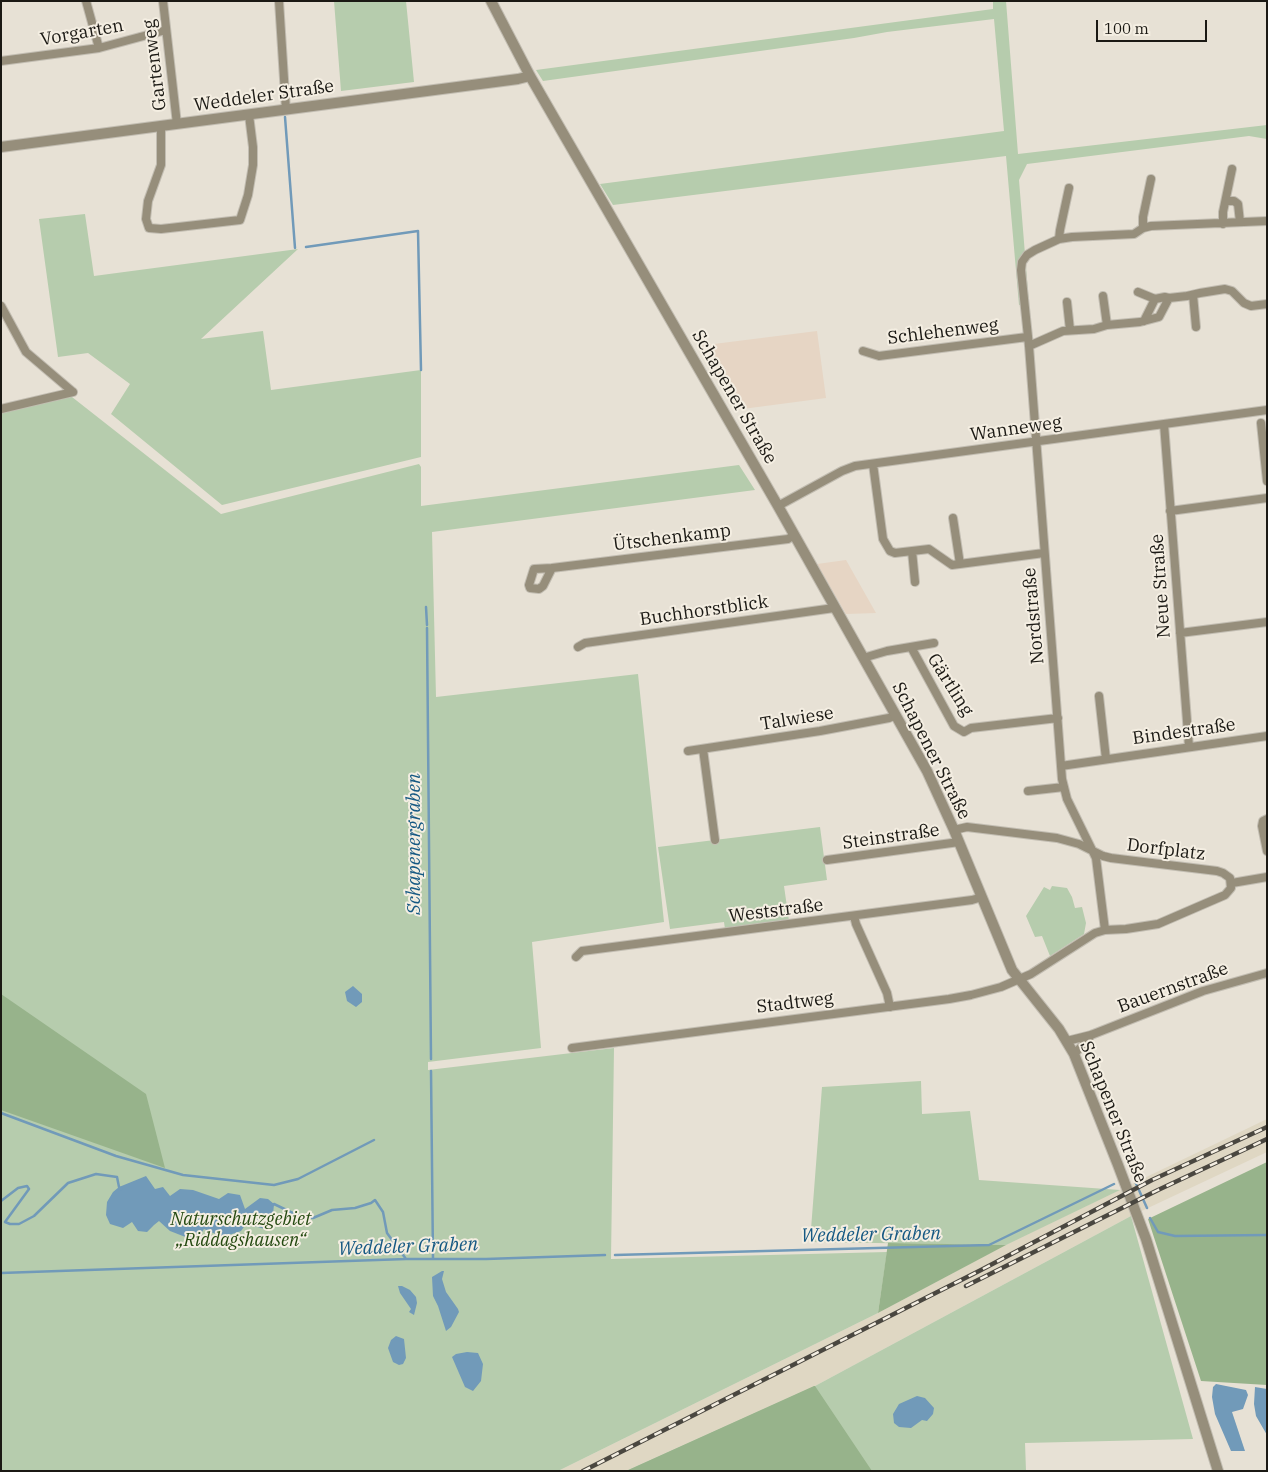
<!DOCTYPE html>
<html>
<head>
<meta charset="utf-8">
<style>
  body { margin:0 }
  #map { position:relative; width:1268px; height:1472px; overflow:hidden; background:#e7e1d5; font-family:"IBM Plex Serif",serif }
  canvas { display:block }
  .frame { position:absolute; inset:0; border:2px solid #1b1914; pointer-events:none }
  .scale { position:absolute; left:1096px; top:20px; width:111px; height:22px; box-sizing:border-box; border:2px solid #1b1914; border-top:0; padding-left:6px; font-size:15px; line-height:18px; white-space:nowrap; color:#1b1914; -webkit-text-stroke:4px #f4eee2; paint-order:stroke }
</style>
</head>
<body>
<div id="map">
<canvas width="1268" height="1472"></canvas>
<div class="frame"></div>
<div class="scale">100 m</div>
</div>
<script>
const ctx = document.querySelector('canvas').getContext('2d');
ctx.lineJoin = 'round';
function fillPath(path, color) { ctx.fillStyle = color; ctx.fill(path, 'evenodd'); }
const poly = rows => new Path2D(rows.map(r => 'M' + r).join(''));
function stroke(path, color, width, dash) { ctx.strokeStyle = color; ctx.lineWidth = width; ctx.lineCap = dash ? 'butt' : 'round'; ctx.setLineDash(dash || []); ctx.stroke(path); }
function write(font, color, halo, rows, align = 'center') {
  ctx.font = font + ' "IBM Plex Serif",serif'; ctx.lineWidth = 4; ctx.setLineDash([]); ctx.textBaseline = 'middle'; ctx.strokeStyle = halo; ctx.fillStyle = color; for (const [text, x, y, turn = 0] of rows) {
    ctx.save(); ctx.translate(x, y); ctx.rotate((+turn || 0) * Math.PI / 180); ctx.textAlign = isNaN(turn) ? turn : align; if (halo) ctx.strokeText(text, 0, 0); ctx.fillText(text, 0, 0); ctx.restore();
  }
}
const commercial = poly([
  [817,331,826,398,735,410,698,346],
  [846,560,876,613,846,614,817,564]
]);
const built = poly([
  [1267,1119,1267,1152,1131,1216,815,1386,626,1471,558,1471,878,1313,1009,1243]
]);
const green = poly([
  [334,1,406,1,414,82,341,91],
  [993,1,1006,1,1018,154,1267,125,1267,139,1249,136,1027,164,1019,180,1029,304,1019,305,1006,156,613,205,600,184,1004,131,994,19,887,32,854,38,543,81,536,70,993,9],
  [85,214,94,276,298,249,201,339,263,331,271,390,421,370,421,457,222,505,111,414,130,384,88,353,58,357,39,219],
  [63,392,72,397,221,514,419,464,421,467,421,506,739,465,755,490,432,532,436,697,638,674,664,922,532,942,541,1048,428,1062,428,1070,614,1048,611,1259,887,1252,878,1313,558,1471,1,1471,1,407],
  [820,827,827,880,784,886,789,921,725,929,724,922,670,929,658,847],
  [1052,886,1067,888,1072,897,1075,908,1082,907,1086,923,1084,934,1050,956,1042,936,1035,937,1026,916,1044,887,1050,890],
  [921,1081,922,1114,970,1111,979,1180,1120,1190,1006,1245,810,1242,822,1087],
  [1131,1216,1193,1439,1025,1443,1026,1471,626,1471,815,1386]
]);
const forest = poly([
  [1,994,146,1094,165,1168,1,1110],
  [1267,1162,1267,1385,1201,1381,1148,1219],
  [888,1243,1006,1245,878,1313],
  [815,1386,872,1471,626,1471,814,1386]
]);
const water = poly([
  [353,986,362,994,362,1002,356,1007,347,1001,345,992],
  [146,1176,155,1189,163,1187,170,1196,180,1189,193,1190,219,1199,228,1193,240,1195,245,1209,260,1198,268,1199,274,1204,272,1225,269,1230,246,1224,241,1231,223,1237,204,1229,198,1238,188,1238,170,1231,159,1221,154,1225,147,1232,138,1231,132,1222,123,1228,110,1224,106,1215,107,1202,113,1192,119,1187],
  [442,1271,444,1271,442,1279,446,1292,458,1309,459,1312,451,1327,446,1331,438,1306,433,1296,432,1277],
  [398,1286,402,1286,410,1290,416,1297,417,1303,414,1315,409,1312,411,1309,400,1293],
  [396,1336,404,1339,406,1358,403,1364,399,1365,393,1362,388,1348,391,1340],
  [467,1352,478,1353,483,1364,481,1381,473,1391,465,1387,452,1357,456,1354],
  [1216,1384,1246,1390,1248,1395,1243,1409,1232,1412,1245,1451,1231,1451,1215,1414,1212,1397,1213,1387],
  [1255,1387,1267,1389,1267,1435,1256,1416,1254,1404],
  [917,1396,925,1398,934,1408,933,1414,927,1421,922,1420,911,1428,899,1427,894,1423,893,1414,899,1404]
]);
const stream = poly([
  [285,117,295,248],
  [306,247,418,231,421,370],
  [426,607,427,625],
  [427,628,431,1059],
  [431,1071,433,1259],
  [1,1113,116,1156,183,1175,274,1185,298,1179,374,1140],
  [1134,1179,1147,1208],
  [1,1201,18,1188,27,1186,29,1189,5,1222,10,1224,19,1224,34,1216,68,1183,96,1174,117,1177,119,1187,121,1189],
  [273,1205,274,1204,299,1216,313,1218,332,1210,355,1208,371,1203,375,1200,383,1212,387,1233,406,1259],
  [1150,1218,1158,1232,1175,1236,1267,1235],
  [615,1255,989,1245,1114,1184],
  [1,1273,406,1259,486,1259,605,1255]
]);
const minor = poly([
  [86,1,99,48],
  [163,1,177,124],
  [279,1,286,110],
  [1,61,99,48,166,30],
  [161,126,161,165,148,201,146,219,149,228,161,229,240,220,248,195,253,165,253,147,249,115],
  [1226,201,1234,201,1238,204,1240,222],
  [1223,224,1223,212,1232,169],
  [1143,228,1143,217,1151,179],
  [1059,239,1060,230,1069,188],
  [1138,292,1155,299],
  [1193,295,1196,327],
  [1103,296,1107,325],
  [1067,302,1070,330],
  [1,306,26,352,73,392],
  [1144,321,1155,299,1165,297,1169,298],
  [1029,346,1063,331,1094,329,1107,325,1140,322,1159,317,1169,298,1187,296,1200,293,1225,289,1232,291,1244,303,1251,306,1267,304],
  [863,351,879,356,1027,337],
  [1,409,73,392],
  [1261,423,1267,481],
  [1164,424,1189,747],
  [873,464,883,539,890,551,895,553,929,549,952,565,1044,553],
  [778,506,842,471,855,466,1267,410],
  [1170,511,1267,498],
  [953,518,960,564],
  [912,551,915,582],
  [552,568,534,569,529,585,530,588,539,589,543,586,552,568,788,539,794,535],
  [1180,633,1267,622],
  [578,647,585,643,834,608],
  [911,647,954,726,964,732,971,728,1058,718],
  [863,658,887,651,934,643],
  [1099,696,1106,759],
  [703,749,715,840],
  [688,751,820,731,889,718,896,715],
  [1061,766,1267,736],
  [1028,791,1064,787],
  [1267,819,1263,821,1262,826,1267,851],
  [827,860,959,842],
  [1232,883,1267,877],
  [854,916,856,924,887,993,890,1007],
  [1105,930,1096,858,1067,799,1062,779,1029,346,1021,270,1022,262,1027,255,1035,250,1059,239,1072,237,1134,234,1143,228,1151,226,1267,221],
  [576,957,582,951,972,900,982,897],
  [1067,1041,1091,1035,1203,991,1267,973],
  [572,1048,949,999,971,995,1001,987,1031,974,1095,933,1105,930,1126,929,1158,924,1225,895,1231,888,1230,878,1223,873,1217,871,1111,858,1103,856,1079,844,1057,838,967,827,954,830],
  [1074,1054,1087,1041,1091,1035]
]);
const tertiary = poly([
  [491,1,530,76,778,506,927,771,954,830,1012,970,1059,1029,1074,1054,1118,1165,1146,1239,1218,1471],
  [1,147,518,79,530,76]
]);
const rail = poly([
  [966,1286,1158,1190,1267,1139],
  [583,1471,981,1270,1152,1180,1267,1127]
]);
const streetNames = [
  ["Vorgarten",82,33,-10],
  ["Gartenweg",155,65,-97],
  ["Weddeler Straße",264,96,-8],
  ["Schlehenweg",943,332,-7],
  ["Schapener Straße",734,397,60],
  ["Wanneweg",1016,429,-8],
  ["Ütschenkamp",672,538,-7],
  ["Neue Straße",1161,586,-94],
  ["Buchhorstblick",704,611,-8],
  ["Nordstraße",1034,616,-95],
  ["Gärtling",950,685,58],
  ["Talwiese",797,719,-9],
  ["Bindestraße",1184,732,-8],
  ["Schapener Straße",931,751,63],
  ["Steinstraße",891,837,-8],
  ["Dorfplatz",1166,850,7],
  ["Weststraße",776,911,-7],
  ["Bauernstraße",1173,988,-20],
  ["Stadtweg",795,1003,-7],
  ["Schapener Straße",1113,1112,68]
];
const parkNames = [
  ["Naturschutzgebiet",241,1220],
  ["„Riddagshausen“",241,1241]
];
const waterNames = [
  ["Schapenergraben",415,844,-90],
  ["Weddeler Graben",871,1235,-1],
  ["Weddeler Graben",408,1247,-2]
];
fillPath(commercial, '#e6d5c4');
fillPath(built, '#dfd7c3');
fillPath(green, '#b6ccad');
fillPath(forest, '#97b38b');
fillPath(water, '#719ab9');
stroke(stream, '#719ab9', 2.5);
stroke(minor, '#c2bdb2', 10);
stroke(tertiary, '#c2bdb2', 12);
stroke(minor, '#968e7b', 8);
stroke(tertiary, '#968e7b', 10);
stroke(rail, '#4a4740', 4.5);
stroke(rail, '#f4eee2', 2.5, [8]);
write('18px', '#1b1914', '#f4eee2', streetNames);
write('italic 18px', '#254a11', '#f4eee2', parkNames);
write('italic 19px', '#165983', '#f4eee2', waterNames);
</script>
</body>
</html>
